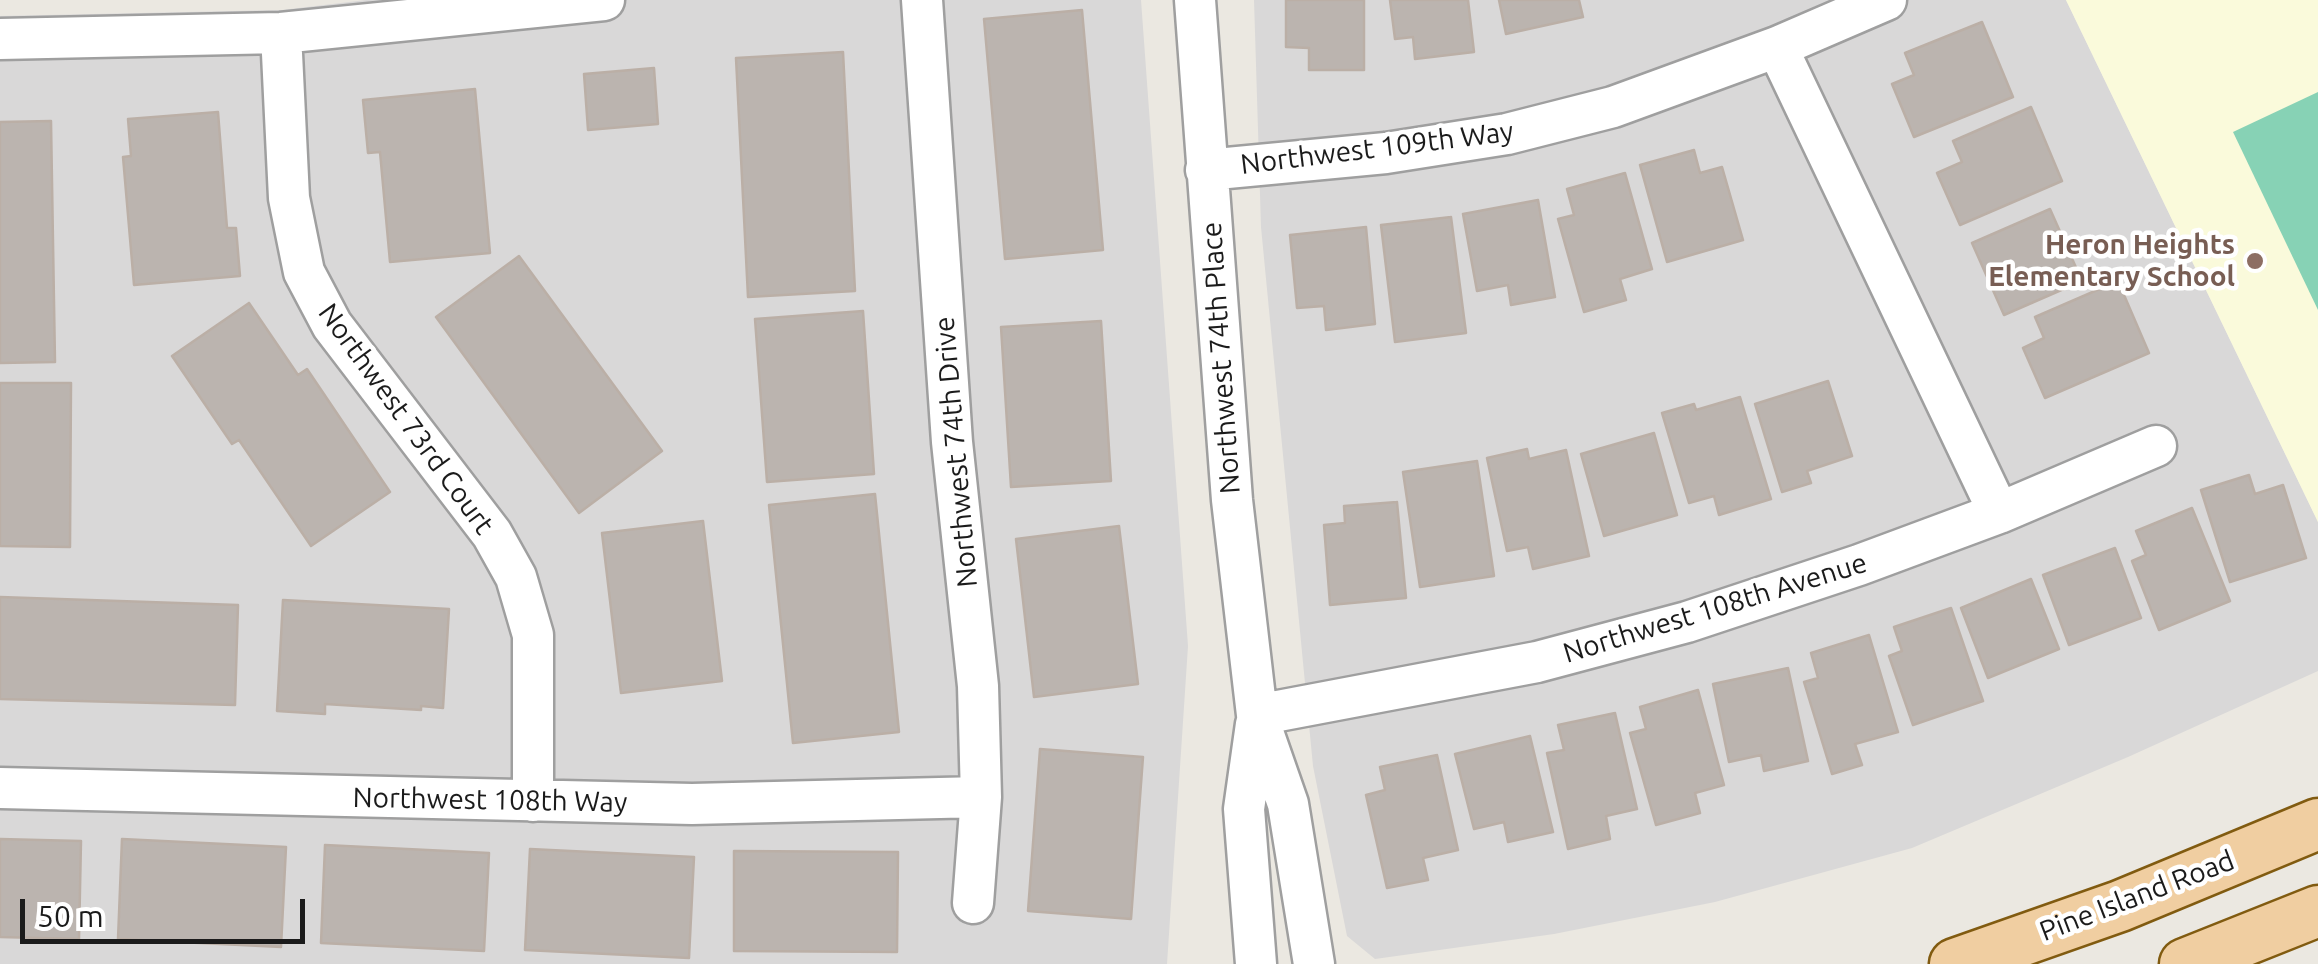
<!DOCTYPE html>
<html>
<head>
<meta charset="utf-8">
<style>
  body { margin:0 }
  #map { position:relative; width:2318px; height:964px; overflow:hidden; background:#ebe8e1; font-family:Ubuntu,sans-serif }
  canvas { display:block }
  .scale { position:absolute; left:20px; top:899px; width:285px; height:45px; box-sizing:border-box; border:5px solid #1b1b1b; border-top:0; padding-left:12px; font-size:30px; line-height:35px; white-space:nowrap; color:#1b1b1b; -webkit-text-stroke:8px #fff; paint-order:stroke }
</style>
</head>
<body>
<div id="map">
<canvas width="2318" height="964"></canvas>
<div class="scale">50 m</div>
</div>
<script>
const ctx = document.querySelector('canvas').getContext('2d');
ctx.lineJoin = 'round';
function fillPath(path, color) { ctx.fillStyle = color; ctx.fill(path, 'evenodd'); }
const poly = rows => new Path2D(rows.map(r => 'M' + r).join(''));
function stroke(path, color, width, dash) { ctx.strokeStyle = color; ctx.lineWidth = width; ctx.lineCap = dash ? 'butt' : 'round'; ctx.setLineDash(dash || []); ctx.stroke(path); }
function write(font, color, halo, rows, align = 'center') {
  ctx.font = font + ' Ubuntu,sans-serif'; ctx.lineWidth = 9; ctx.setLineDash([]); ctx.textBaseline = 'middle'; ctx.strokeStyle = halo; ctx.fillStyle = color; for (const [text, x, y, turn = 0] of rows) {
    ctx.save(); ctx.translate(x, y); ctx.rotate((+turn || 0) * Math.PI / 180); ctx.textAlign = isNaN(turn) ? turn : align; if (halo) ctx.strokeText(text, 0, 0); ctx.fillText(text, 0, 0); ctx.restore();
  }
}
const residential = poly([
  [366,0,1141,0,1188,646,1167,964,0,964,0,16,282,10],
  [1254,0,2066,0,2318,522,2318,671,2128,757,1912,848,1715,902,1554,934,1375,959,1347,936,1313,766,1261,227]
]);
const education = poly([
  [2066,0,2318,0,2318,522]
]);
const pitch = poly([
  [2318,92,2318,310,2233,132]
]);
const building = poly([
  [1286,0,1364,0,1364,70,1309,70,1309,48,1286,47,1286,0],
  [1390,0,1468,0,1474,52,1415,59,1413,37,1395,39,1390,0],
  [1499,0,1579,0,1583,17,1506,34,1499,0],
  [1082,10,1103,250,1005,259,984,19,1082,10],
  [1982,22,2013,97,1914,137,1892,84,1914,75,1905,53,1982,22],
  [843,52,855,291,748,297,736,58,843,52],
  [654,68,658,124,588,130,584,74,654,68],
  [475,89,490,253,390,262,380,152,368,153,363,100,475,89],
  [2031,107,2062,181,1960,225,1937,173,1962,162,1953,141,2031,107],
  [218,112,227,228,236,228,240,276,134,285,123,157,131,156,128,119,218,112],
  [51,121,55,362,0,363,0,122,51,121],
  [1694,150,1700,173,1722,167,1743,240,1667,262,1640,165,1694,150],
  [1625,173,1652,269,1620,279,1626,300,1584,312,1558,219,1574,215,1567,189,1625,173],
  [1538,200,1555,297,1511,305,1508,285,1477,291,1463,214,1538,200],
  [2050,209,2082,281,2004,315,1972,243,2050,209],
  [1451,217,1466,333,1395,342,1381,225,1451,217],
  [1366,227,1375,324,1326,330,1324,306,1297,308,1290,235,1366,227],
  [519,256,662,451,579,513,436,317,519,256],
  [2118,281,2149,353,2045,398,2023,348,2044,338,2035,317,2118,281],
  [249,303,298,375,307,369,390,492,311,546,239,440,232,444,172,356,249,303],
  [863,311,874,474,767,482,755,319,863,311],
  [1101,321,1111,481,1011,487,1001,327,1101,321],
  [1828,381,1852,456,1807,471,1811,483,1782,492,1755,404,1828,381],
  [0,383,71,383,70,547,0,546,0,383],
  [1740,397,1771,499,1719,515,1714,496,1689,503,1662,413,1694,404,1696,410,1740,397],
  [1654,433,1677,515,1604,536,1581,454,1654,433],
  [1527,449,1529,459,1566,450,1589,556,1533,569,1528,547,1507,551,1487,458,1527,449],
  [1477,461,1494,576,1420,587,1403,472,1477,461],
  [2249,475,2255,494,2283,485,2306,558,2230,582,2201,490,2249,475],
  [875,494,899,732,793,743,769,505,875,494],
  [1397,502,1406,598,1330,605,1324,525,1345,523,1344,506,1397,502],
  [2192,508,2230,601,2159,630,2132,561,2146,555,2136,531,2192,508],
  [703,521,722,681,621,693,602,533,703,521],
  [1119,526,1138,684,1034,697,1016,539,1119,526],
  [2115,548,2141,618,2069,645,2043,575,2115,548],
  [2031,579,2059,649,1988,678,1961,608,2031,579],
  [0,597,238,605,235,705,0,699,0,597],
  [283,600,449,609,443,708,421,706,421,710,325,704,325,714,277,711,283,600],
  [1951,608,1983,701,1913,725,1889,656,1902,651,1894,627,1951,608],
  [1869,635,1898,732,1855,744,1862,765,1832,774,1804,682,1818,678,1811,653,1869,635],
  [1788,668,1808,761,1764,771,1761,755,1729,762,1713,684,1788,668],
  [1698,690,1724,785,1695,793,1700,813,1656,825,1630,733,1646,729,1640,707,1698,690],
  [1615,713,1637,809,1606,816,1610,839,1568,849,1547,753,1564,750,1558,725,1615,713],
  [1530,736,1553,832,1508,842,1504,822,1474,829,1455,754,1530,736],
  [1040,749,1143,757,1131,919,1028,911,1040,749],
  [1437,755,1458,850,1423,858,1428,880,1387,888,1366,795,1385,790,1380,767,1437,755],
  [0,839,81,841,79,939,0,937,0,839],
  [122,839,286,847,281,947,118,939,122,839],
  [325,845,489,853,484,951,321,943,325,845],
  [530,849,694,857,689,958,525,950,530,849],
  [734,851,898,852,897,952,734,951,734,851]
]);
const minor = poly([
  [922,0,952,442,978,686,981,797,973,903],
  [1195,0,1232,500,1257,715,1288,804,1314,964],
  [281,33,289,198,304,272,332,325,492,534,516,577,533,635,533,801],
  [0,39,281,33,604,0],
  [1777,47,1999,513],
  [1206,170,1386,153,1507,134,1613,107,1777,47,1886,0],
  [1257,715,1537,662,1687,622,1859,565,1999,513,2156,446],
  [1256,724,1244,809,1256,964],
  [0,788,692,804,981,797]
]);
const major = poly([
  [1955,964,2120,906,2318,824],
  [2185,964,2318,911]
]);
const markers = [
  [2255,261,10,"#8d6e63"]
];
const streetNames = [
  ["Northwest 109th Way",1377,148,-7],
  ["Northwest 74th Place",1221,358,-94],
  ["Northwest 73rd Court",406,419,54],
  ["Northwest 74th Drive",956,452,-95],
  ["Northwest 108th Avenue",1715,608,-17],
  ["Northwest 108th Way",490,800,1],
  ["Pine Island Road",2137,896,-21]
];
const educationNames = [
  ["Heron Heights",2235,245],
  ["Elementary School",2235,277]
];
fillPath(residential, '#d9d8d8');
fillPath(education, '#fafadb');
fillPath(pitch, '#87d2b5');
fillPath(building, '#bbb4af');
stroke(building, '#bbafa6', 2.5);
stroke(minor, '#9f9f9f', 45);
stroke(major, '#815b10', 55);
stroke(minor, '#fff', 40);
stroke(major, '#f0cea1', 50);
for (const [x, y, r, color] of markers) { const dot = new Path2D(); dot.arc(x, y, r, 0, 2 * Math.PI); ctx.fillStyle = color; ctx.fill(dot); stroke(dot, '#fff', 4); }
write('28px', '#1b1b1b', '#fff', streetNames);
write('bold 28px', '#785e54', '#fff', educationNames, 'right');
</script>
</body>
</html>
